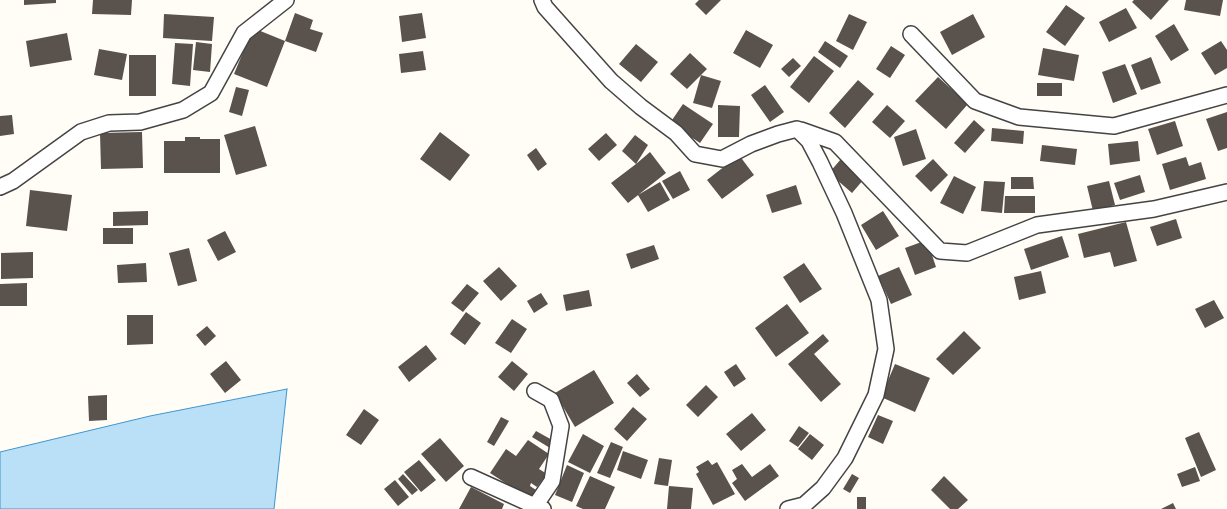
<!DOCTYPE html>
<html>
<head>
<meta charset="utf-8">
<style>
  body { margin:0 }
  canvas { display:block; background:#fffdf5 }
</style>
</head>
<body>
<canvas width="1227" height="509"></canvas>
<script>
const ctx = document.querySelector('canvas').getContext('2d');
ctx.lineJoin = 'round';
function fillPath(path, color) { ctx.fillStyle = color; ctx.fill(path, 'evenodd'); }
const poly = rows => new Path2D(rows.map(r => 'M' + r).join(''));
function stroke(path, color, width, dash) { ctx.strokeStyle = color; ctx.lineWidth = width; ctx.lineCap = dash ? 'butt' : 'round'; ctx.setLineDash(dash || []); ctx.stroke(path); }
const water = poly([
  [287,389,274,509,0,509,0,452,150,416,287,389]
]);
const building = poly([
  [24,0,56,0,56,3,24,5],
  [93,0,132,0,131,15,92,14],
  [699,0,721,0,706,15,695,4],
  [1134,0,1169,0,1151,20,1132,2],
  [1186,0,1223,0,1220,16,1184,10],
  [1066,5,1085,18,1065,46,1046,32],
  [1126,8,1137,28,1109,42,1099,22],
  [295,13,313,20,310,29,323,33,316,52,285,41],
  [422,13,426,38,402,42,399,16],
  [164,14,214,17,212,41,163,38],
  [849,14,867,22,853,50,836,41],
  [973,14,985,37,952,55,940,32],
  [1174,24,1189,50,1171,61,1155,36],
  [253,28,285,41,267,87,234,74],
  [746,30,773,45,760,68,733,53],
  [67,33,72,60,30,67,26,41],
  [825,41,848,56,840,68,818,52],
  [1221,41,1227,50,1227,68,1215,75,1201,53],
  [196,42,212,44,210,72,193,70],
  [175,43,193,44,190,86,172,84],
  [636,44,658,62,641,82,619,64],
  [891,46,905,55,890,78,876,69],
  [1043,48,1079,55,1074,81,1038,75],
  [99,49,127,54,122,80,94,75],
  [423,51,426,70,401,73,399,54],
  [690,53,707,69,687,89,670,74],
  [129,55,156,55,156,96,129,96],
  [814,56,834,71,809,103,790,87],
  [1151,57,1161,83,1141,90,1131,65],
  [793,58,801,66,789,77,781,69],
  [1125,64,1137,94,1113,103,1102,72],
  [701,75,721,81,712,108,693,103],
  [938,77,968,104,946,129,915,101],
  [858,80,874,94,845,128,829,113],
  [1037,83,1062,83,1062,96,1037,96],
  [765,85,784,112,770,122,751,95],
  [236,87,249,90,242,116,229,112],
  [683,104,713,124,700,143,670,123],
  [718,105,740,106,739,137,718,137],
  [887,105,905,121,890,138,872,122],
  [1227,112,1227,148,1218,151,1206,119],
  [12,115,14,134,0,136,0,116],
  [974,120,985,130,965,153,954,143],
  [1175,121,1183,146,1157,155,1148,129],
  [255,126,267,166,236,175,224,135],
  [992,128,1024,131,1023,144,991,141],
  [916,129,926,159,903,166,894,137],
  [142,132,143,168,101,169,100,133],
  [440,132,470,155,450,181,420,159],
  [606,133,617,145,599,161,588,149],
  [635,135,648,145,636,164,650,152,666,173,628,203,611,183,636,164,622,151],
  [185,137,200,137,200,139,220,139,220,173,164,173,164,141,185,141],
  [1138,141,1140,161,1110,165,1108,144],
  [1042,145,1077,149,1075,165,1040,161],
  [536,148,547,164,538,171,527,155],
  [739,155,754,175,722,199,707,180],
  [1186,157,1189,166,1201,162,1206,179,1170,190,1162,164],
  [841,159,864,179,852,193,829,173],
  [933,159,948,175,931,192,915,176],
  [680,171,690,190,673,199,662,181],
  [1140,175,1145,192,1120,200,1114,183],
  [954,176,976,187,963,214,940,203],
  [1011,177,1033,177,1034,189,1011,189],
  [984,181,1005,182,1002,213,981,211],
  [1109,181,1115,205,1093,211,1087,186],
  [660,182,670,200,648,212,638,195],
  [796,185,802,204,772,213,766,195],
  [30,190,72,195,67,231,26,226],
  [1005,196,1035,196,1035,213,1004,213],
  [148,211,148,225,113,226,113,212],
  [883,211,899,236,876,250,861,225],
  [1176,219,1182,238,1157,246,1150,227],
  [1126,222,1137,261,1114,267,1110,252,1084,258,1078,234],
  [103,228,133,228,133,244,103,244],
  [225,231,236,252,218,261,207,240],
  [1062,236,1069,257,1031,270,1024,249],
  [927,240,936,267,915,275,905,248],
  [654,245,659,259,631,269,626,254],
  [189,248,197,281,178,286,169,253],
  [33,252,33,278,1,279,1,253],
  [146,263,147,282,118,283,117,265],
  [804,263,822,289,800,303,783,277],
  [499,267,517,286,501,301,483,281],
  [899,267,912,295,891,304,878,276],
  [1041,271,1046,293,1019,300,1014,277],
  [27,283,27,306,0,306,0,284],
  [467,284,479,293,463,312,451,303],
  [589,290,592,306,566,311,563,295],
  [541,293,548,304,534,313,527,301],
  [1214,300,1224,318,1205,328,1195,309],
  [787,304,809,333,776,357,755,328],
  [466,312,481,323,465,345,450,334],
  [127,315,153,315,153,344,127,345],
  [512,319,527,329,511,353,495,343],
  [207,326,216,336,205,346,196,335],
  [964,331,981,348,953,375,936,359],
  [823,334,829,341,814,354,841,384,821,402,788,364],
  [426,345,437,359,409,382,398,367],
  [226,361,241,380,225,393,210,374],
  [512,361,528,374,514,391,498,377],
  [736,364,746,379,734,387,724,372],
  [895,364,930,378,915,412,881,397],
  [594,370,614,403,575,427,555,393],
  [637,374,650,389,640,397,627,383],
  [706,385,718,397,698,417,686,405],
  [107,395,107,420,89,421,88,396],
  [633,407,647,419,627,441,614,429],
  [364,409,379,420,361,445,346,435],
  [752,413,766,430,741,451,726,434],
  [878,415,893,421,883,444,868,437],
  [501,417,509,421,494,446,487,442],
  [799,426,809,433,798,447,789,441],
  [536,431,554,441,550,448,532,437],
  [1199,432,1216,470,1201,477,1185,438],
  [583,434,604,446,590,473,568,462],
  [810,434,824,445,812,460,798,449],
  [440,438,464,466,446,482,421,454],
  [528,440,549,454,539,469,547,474,537,487,531,483,530,486,536,490,530,499,490,473,506,449,516,456],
  [611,442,623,447,610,478,597,473],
  [623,451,648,460,641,479,617,470],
  [659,458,672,460,668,486,654,484],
  [419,460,436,480,421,492,404,472],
  [708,460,712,465,717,462,735,494,713,505,696,474,699,472,696,467],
  [742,464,752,477,770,464,779,476,745,501,732,483,737,479,732,470],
  [567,465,584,473,572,502,555,495],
  [1195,467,1200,481,1182,487,1177,474],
  [403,474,418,490,412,495,398,479],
  [852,474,859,478,850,493,843,489],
  [590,476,615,487,605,509,583,509,576,506],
  [944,476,968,500,958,509,950,509,931,490],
  [395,480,409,497,398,506,384,489],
  [669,486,693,488,691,509,667,509],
  [471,487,504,504,502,509,459,509],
  [857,497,866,497,866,509,857,509],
  [1173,503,1176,509,1161,509]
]);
const street = poly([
  [542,0,545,7,611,81,641,107,676,133,695,154,722,159,751,144,778,134,797,129,809,141,820,162,844,213,879,300,886,349,876,395,845,458,823,488,804,505,788,509],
  [911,34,975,101,1019,117,1114,126,1227,95],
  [801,130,835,142,940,251,967,253,1037,225,1154,209,1227,192],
  [0,187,13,181,81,132,109,123,140,122,183,110,211,93,244,33,286,0],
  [535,391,551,400,561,426,552,481,535,506,543,509],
  [471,477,535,506]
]);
fillPath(water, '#b9e0f7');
stroke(water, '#3f96cf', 1);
fillPath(building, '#5a524d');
stroke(street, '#444', 18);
stroke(street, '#fff', 15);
</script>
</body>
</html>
